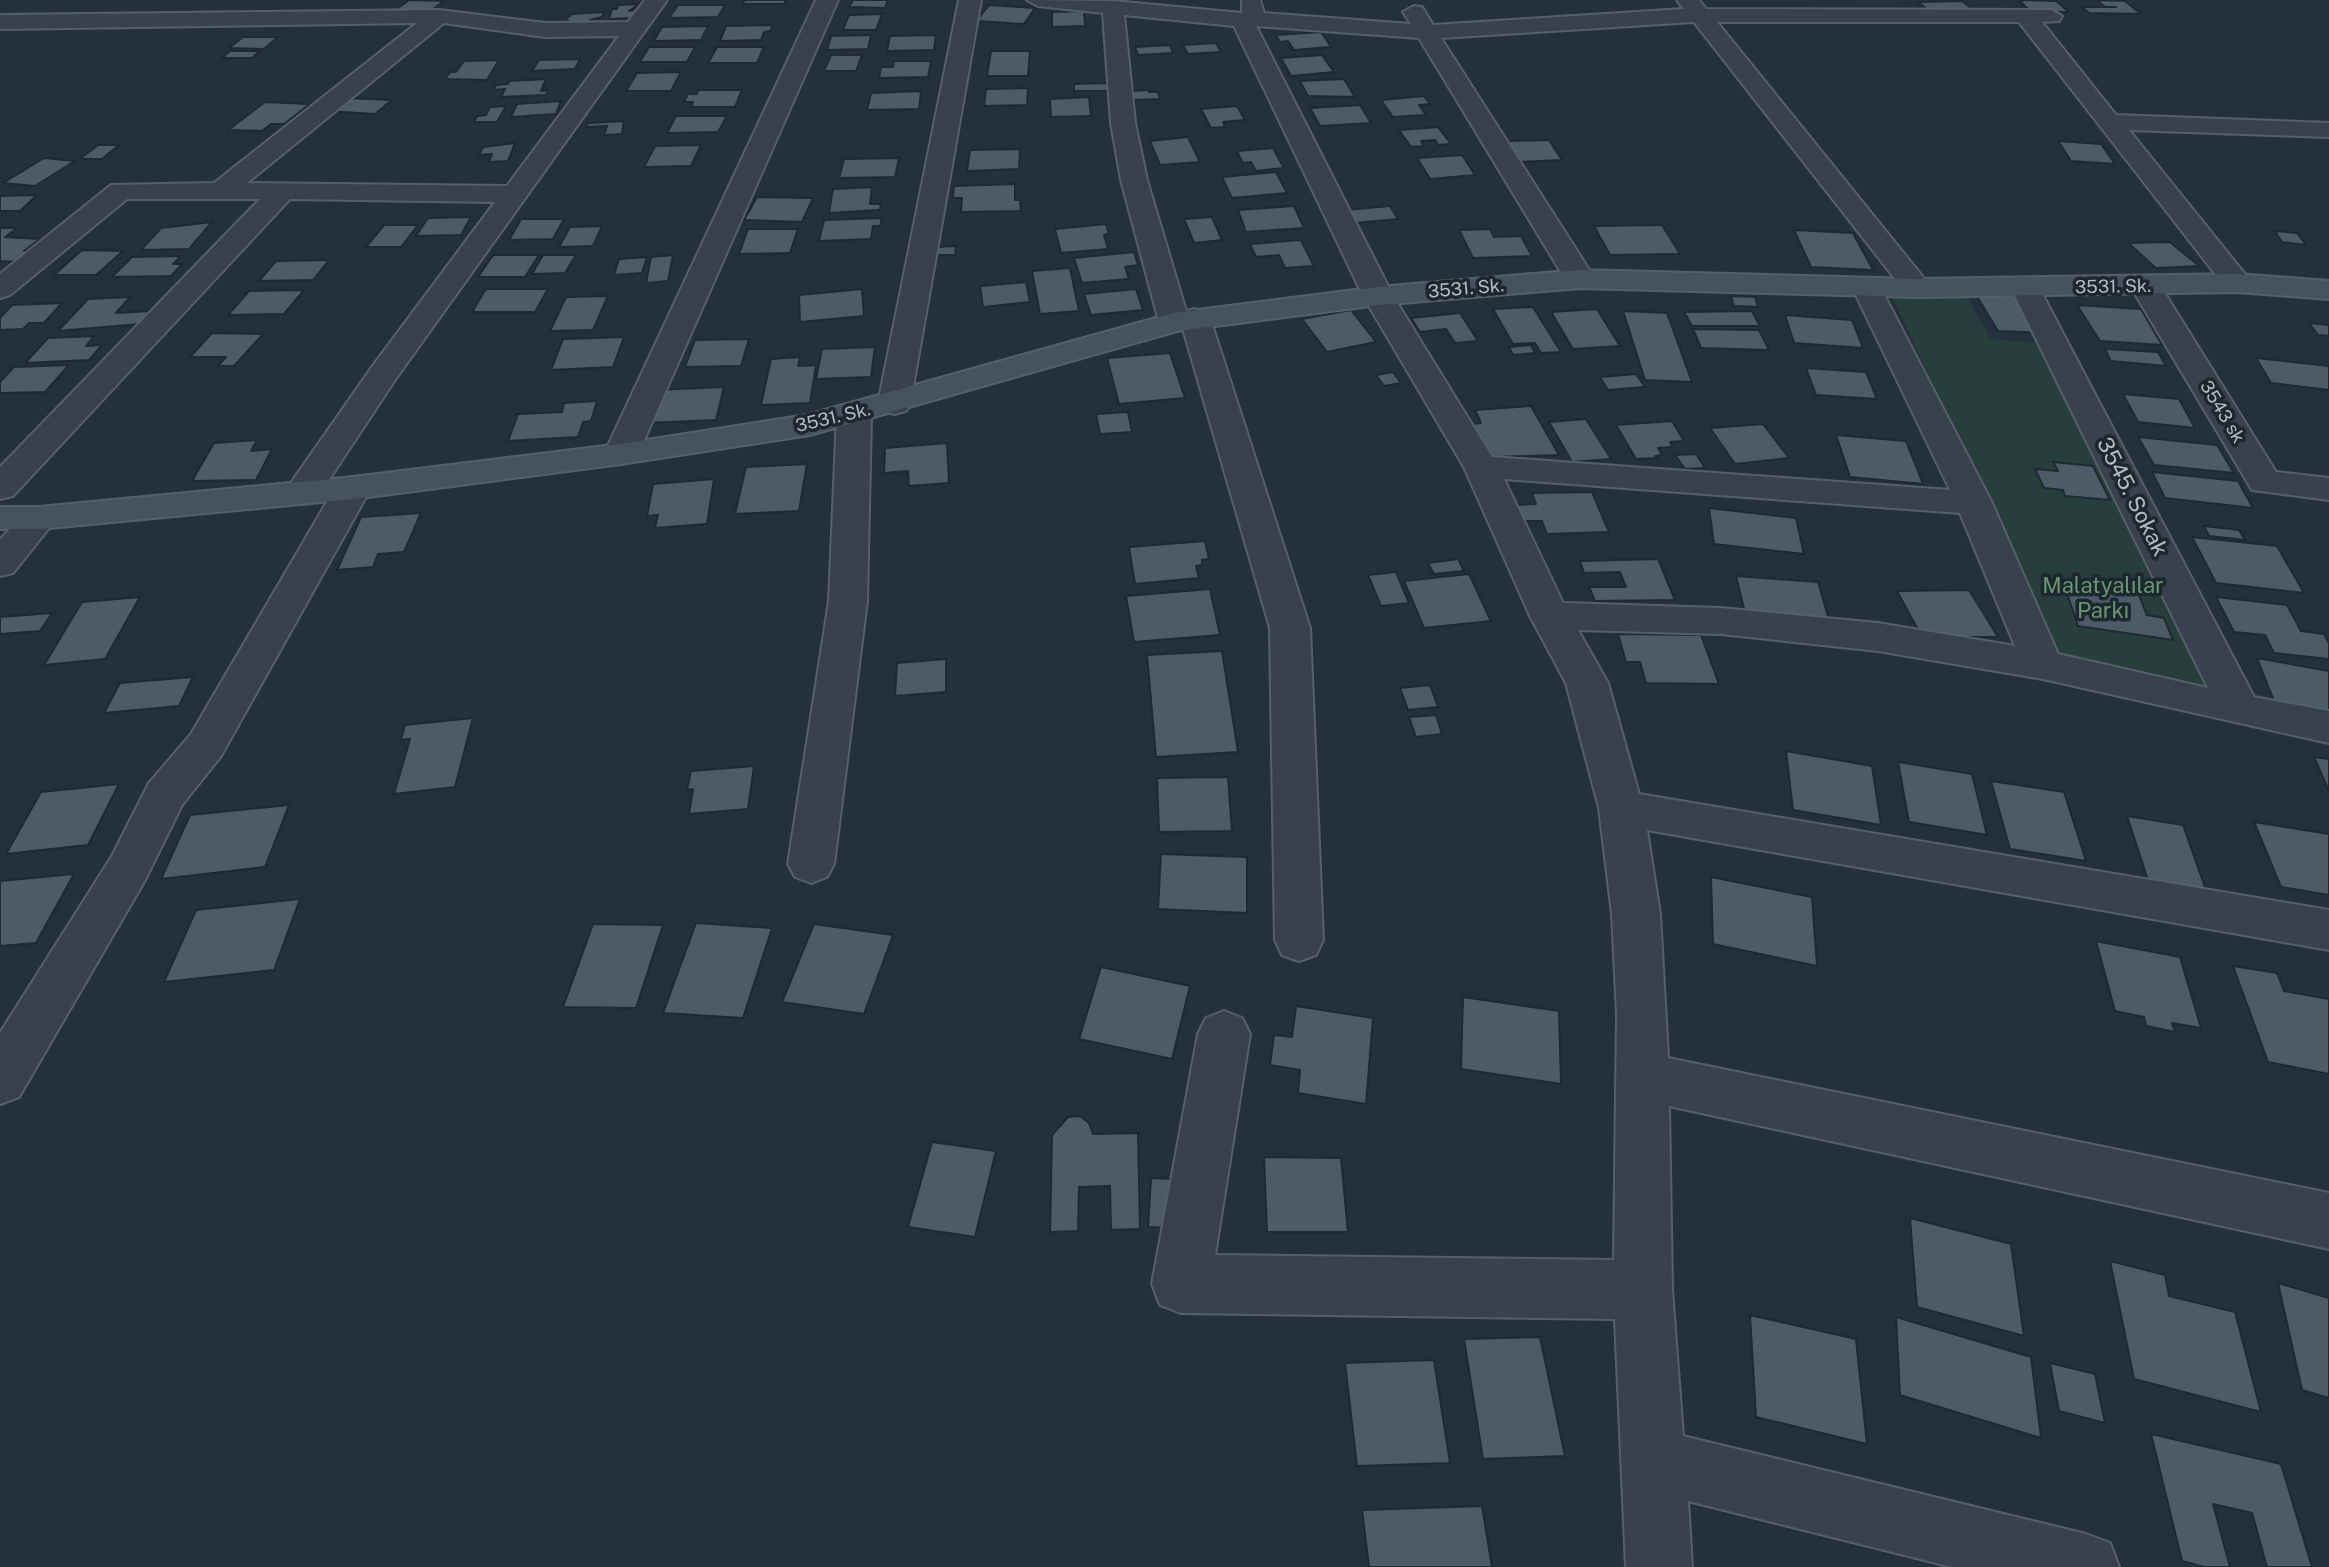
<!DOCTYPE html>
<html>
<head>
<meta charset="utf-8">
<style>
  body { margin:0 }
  canvas { display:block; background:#24303b }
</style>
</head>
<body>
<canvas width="2329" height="1567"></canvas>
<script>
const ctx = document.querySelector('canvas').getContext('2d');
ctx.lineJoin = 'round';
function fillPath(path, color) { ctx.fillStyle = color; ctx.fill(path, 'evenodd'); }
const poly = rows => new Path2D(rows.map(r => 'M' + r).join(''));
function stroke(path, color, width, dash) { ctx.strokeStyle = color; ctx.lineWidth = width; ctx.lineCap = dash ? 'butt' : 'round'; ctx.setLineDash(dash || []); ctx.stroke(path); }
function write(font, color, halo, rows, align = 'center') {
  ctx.font = font + ' "Public Sans",sans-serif'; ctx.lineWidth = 7; ctx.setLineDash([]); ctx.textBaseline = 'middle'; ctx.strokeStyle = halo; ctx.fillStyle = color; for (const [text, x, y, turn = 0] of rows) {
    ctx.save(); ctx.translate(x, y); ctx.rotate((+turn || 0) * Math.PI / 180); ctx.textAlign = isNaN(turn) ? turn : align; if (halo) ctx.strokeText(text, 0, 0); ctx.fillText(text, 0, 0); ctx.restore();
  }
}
const green = poly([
  [1891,294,1967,297,1991,339,2039,343,2222,688,2058,655]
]);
const building = poly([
  [409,0,444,1,429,12,394,11,409,0],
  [745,0,786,0,784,4,742,4,745,0],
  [853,0,888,0,885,8,849,7,853,0],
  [2019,0,2056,1,2069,12,2031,12,2019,0],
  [2097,0,2125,1,2141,14,2089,13,2082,7,2116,7,2105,7,2097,0],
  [1962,1,1977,13,1933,14,1918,2,1962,1],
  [639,4,629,11,636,10,634,18,609,19,612,9,617,9,618,5,639,4],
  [678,5,725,5,718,17,669,18,678,5],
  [989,5,1035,8,1024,24,976,21,989,5],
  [1084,11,1085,26,1052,27,1052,12,1084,11],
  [604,12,602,17,590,20,604,19,602,25,566,27,569,21,564,21,572,14,604,12],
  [882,14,876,30,843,30,849,15,882,14],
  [773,25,770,31,764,32,761,40,720,41,726,26,773,25],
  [708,26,701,40,654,41,662,27,708,26],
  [1321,32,1331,47,1294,50,1288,41,1280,42,1276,35,1321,32],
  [871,35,868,49,827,50,831,36,871,35],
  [936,35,934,50,887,51,890,36,936,35],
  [243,37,278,37,264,49,229,48,243,37],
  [1216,43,1221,52,1188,54,1183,45,1216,43],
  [1170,45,1173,53,1138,55,1135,47,1170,45],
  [649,47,695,47,687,62,640,62,649,47],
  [717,47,764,47,757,63,708,63,717,47],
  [230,51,260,51,252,58,222,58,230,51],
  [991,51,1030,51,1028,76,987,76,991,51],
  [831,55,862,55,856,71,824,71,831,55],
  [1322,55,1334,72,1291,76,1281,58,1322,55],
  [580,59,575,69,532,71,539,60,580,59],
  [499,60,487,80,445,79,450,72,456,72,464,61,499,60],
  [894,61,931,61,928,77,879,78,881,67,893,67,894,61],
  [681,72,671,91,626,91,637,73,681,72],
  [546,79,541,91,548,90,546,95,501,97,505,89,494,90,496,85,508,84,509,81,546,79],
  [1344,79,1355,97,1308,96,1300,81,1344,79],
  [1108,83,1109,91,1074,91,1074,84,1108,83],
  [1028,88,1027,105,984,106,986,89,1028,88],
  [698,90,742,90,735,107,691,107,693,102,684,102,688,94,697,94,698,90],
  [1148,90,1149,92,1158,92,1160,99,1132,100,1130,91,1148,90],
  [921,91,919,109,867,110,871,93,921,91],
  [1424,96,1430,104,1419,105,1426,115,1393,117,1381,100,1424,96],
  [1089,97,1091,116,1051,117,1050,99,1089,97],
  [345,98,392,100,375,114,327,111,345,98],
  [561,101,556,114,511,117,517,104,561,101],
  [265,102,310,104,284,124,271,124,262,131,228,130,265,102],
  [1360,105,1371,123,1320,126,1310,108,1360,105],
  [506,106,497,122,474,122,477,116,486,115,490,107,506,106],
  [1237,106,1245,120,1223,122,1225,127,1211,128,1201,109,1237,106],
  [676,116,727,116,718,132,667,133,676,116],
  [624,121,622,134,604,135,607,126,586,127,588,123,624,121],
  [1438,127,1451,144,1438,145,1435,140,1421,141,1424,146,1411,147,1399,130,1438,127],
  [1188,137,1200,162,1160,165,1150,141,1188,137],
  [1549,140,1562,160,1519,162,1507,141,1549,140],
  [2058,141,2101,144,2115,164,2071,161,2058,141],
  [515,143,508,161,489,162,492,154,479,155,483,147,515,143],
  [98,145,119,145,102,159,80,159,98,145],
  [701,145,691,166,644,167,655,146,701,145],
  [1273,148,1284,168,1256,171,1251,162,1243,163,1237,151,1273,148],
  [1020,149,1019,169,967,171,970,150,1020,149],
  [1462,155,1475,175,1430,179,1417,158,1462,155],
  [44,158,75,161,35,186,3,183,44,158],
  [899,158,895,177,839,178,844,159,899,158],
  [1276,172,1287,193,1232,198,1222,177,1276,172],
  [1015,184,1015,200,1020,200,1021,211,961,212,962,198,953,198,954,186,1015,184],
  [872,187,870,204,881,204,880,210,829,213,833,189,872,187],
  [37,195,20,211,0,211,0,196,37,195],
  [757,197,813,198,802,222,744,220,757,197],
  [1294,206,1304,228,1246,232,1238,210,1294,206],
  [1390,206,1398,219,1354,223,1346,210,1390,206],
  [471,217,461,235,416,236,428,218,471,217],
  [1212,217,1222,240,1194,243,1184,219,1212,217],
  [882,218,880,226,873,226,871,239,819,241,824,220,882,218],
  [521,219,564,219,553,239,509,240,521,219],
  [212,222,189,249,141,250,161,228,212,222],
  [1106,224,1109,234,1104,235,1108,249,1061,253,1055,229,1106,224],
  [384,225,418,225,401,247,366,247,384,225],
  [1662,225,1680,254,1610,255,1594,226,1662,225],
  [602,226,593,246,559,247,570,227,602,226],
  [0,228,17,228,5,237,40,239,24,251,32,252,19,262,0,261,0,228],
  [748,229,798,229,790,253,739,254,748,229],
  [1490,229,1494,237,1521,236,1532,256,1473,258,1459,230,1490,229],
  [1794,230,1853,233,1873,270,1811,267,1794,230],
  [2275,231,2297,233,2306,245,2282,242,2275,231],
  [1301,240,1314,266,1285,268,1279,255,1256,257,1250,244,1301,240],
  [2170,242,2199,266,2156,268,2128,243,2170,242],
  [956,246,955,255,935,255,936,247,956,246],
  [82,250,123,251,96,275,54,275,82,250],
  [1134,252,1138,265,1125,267,1129,279,1082,283,1074,258,1134,252],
  [493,255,539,255,525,277,478,277,493,255],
  [543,255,576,255,565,273,532,274,543,255],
  [673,255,668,281,646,283,651,257,673,255],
  [181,256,173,264,182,264,171,276,112,277,132,257,181,256],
  [647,257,642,273,614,275,619,259,647,257],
  [329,260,313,280,259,281,276,261,329,260],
  [1070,268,1079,311,1040,314,1032,271,1070,268],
  [1026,282,1030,302,983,307,980,286,1026,282],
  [486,289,548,289,535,312,472,312,486,289],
  [862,289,864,316,800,322,799,295,862,289],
  [1136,289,1143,310,1091,315,1084,294,1136,289],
  [304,290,284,314,228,315,249,291,304,290],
  [1976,295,2023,297,2045,333,1998,331,1976,295],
  [608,296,593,330,550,331,566,297,608,296],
  [1731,296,1755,297,1758,307,1734,306,1731,296],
  [130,297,116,313,150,311,140,324,58,331,88,299,130,297],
  [62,303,44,323,29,323,23,329,0,330,0,318,12,305,62,303],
  [2077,305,2141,309,2162,345,2100,341,2077,305],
  [1533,307,1561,352,1541,353,1535,343,1513,344,1493,309,1533,307],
  [1597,309,1620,346,1573,349,1551,312,1597,309],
  [1351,310,1376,342,1327,352,1302,319,1351,310],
  [1623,311,1667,313,1692,382,1645,380,1623,311],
  [1752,311,1760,326,1692,326,1684,312,1752,311],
  [1460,313,1478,341,1455,343,1446,329,1420,332,1411,318,1460,313],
  [1785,315,1852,320,1863,348,1794,343,1785,315],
  [2309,323,2329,325,2329,336,2318,335,2309,323],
  [1693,329,1759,330,1769,350,1701,348,1693,329],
  [212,333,263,334,234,366,218,366,226,357,190,357,212,333],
  [94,336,86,346,102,345,89,360,25,363,48,338,94,336],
  [624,337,613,367,551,370,563,339,624,337],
  [749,339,741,366,685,367,695,340,749,339],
  [1531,345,1535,353,1513,355,1509,347,1531,345],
  [875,347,871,377,816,379,822,349,875,347],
  [2105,349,2158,352,2166,366,2111,361,2105,349],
  [1170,353,1185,398,1119,404,1107,358,1170,353],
  [800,357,798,366,816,365,810,403,761,405,771,359,800,357],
  [2256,358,2329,366,2329,390,2271,383,2256,358],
  [69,365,45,392,0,393,0,382,14,367,69,365],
  [1806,368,1866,372,1877,399,1816,395,1806,368],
  [1393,372,1401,383,1384,386,1376,375,1393,372],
  [1636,374,1645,387,1608,390,1600,377,1636,374],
  [724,387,716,420,645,423,655,390,724,387],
  [2123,394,2179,399,2195,428,2138,422,2123,394],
  [597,401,591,421,583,422,578,437,508,441,518,414,562,412,564,403,597,401],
  [1531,406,1559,455,1492,457,1472,424,1481,423,1475,410,1531,406],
  [1128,412,1132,432,1100,434,1096,414,1128,412],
  [1586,419,1611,459,1572,462,1549,422,1586,419],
  [1672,421,1684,441,1670,442,1672,447,1658,448,1662,455,1655,456,1657,458,1636,459,1616,425,1672,421],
  [1763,424,1789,458,1735,464,1710,428,1763,424],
  [1836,435,1906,441,1923,484,1850,477,1836,435],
  [2138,437,2217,445,2234,473,2154,465,2138,437],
  [257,440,251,451,272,449,256,480,192,481,214,443,257,440],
  [947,443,949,483,909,486,908,471,884,473,885,448,947,443],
  [1696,454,1705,468,1685,469,1675,455,1696,454],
  [2053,462,2093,466,2110,500,2065,496,2063,490,2044,488,2035,469,2058,471,2053,462],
  [807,464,799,511,735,514,746,467,807,464],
  [2152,472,2238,481,2253,508,2165,498,2152,472],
  [714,479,707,524,655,528,658,515,647,516,653,484,714,479],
  [1592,492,1609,532,1547,534,1542,521,1518,521,1512,505,1536,504,1532,493,1592,492],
  [1709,508,1796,518,1804,554,1714,544,1709,508],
  [421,513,404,552,378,554,373,567,337,570,361,517,421,513],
  [2204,526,2239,530,2245,540,2209,536,2204,526],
  [2192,537,2277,546,2304,593,2216,583,2192,537],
  [1205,541,1209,559,1202,560,1202,565,1196,566,1199,578,1135,584,1129,547,1205,541],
  [1458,559,1464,571,1434,574,1428,563,1458,559],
  [1658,559,1675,600,1595,601,1589,587,1626,587,1620,572,1584,573,1580,561,1658,559],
  [1396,572,1409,603,1381,606,1368,575,1396,572],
  [1469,574,1491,621,1424,628,1404,581,1469,574],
  [1736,576,1818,582,1830,623,1746,617,1736,576],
  [2063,582,2138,593,2147,615,2164,618,2173,640,2078,626,2063,582],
  [1210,589,1220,635,1134,642,1126,596,1210,589],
  [1969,590,1998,637,1922,637,1897,591,1969,590],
  [140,597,105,659,44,665,82,602,140,597],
  [2216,597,2287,605,2301,631,2324,634,2329,643,2329,659,2274,653,2265,635,2234,632,2216,597],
  [52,613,40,631,0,634,0,617,52,613],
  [1618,634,1701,635,1719,684,1646,683,1640,662,1626,662,1618,634],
  [1222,651,1238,752,1156,757,1147,655,1222,651],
  [2257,658,2329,671,2329,715,2276,706,2257,658],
  [946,659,946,692,895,696,897,663,946,659],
  [193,677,179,706,104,713,120,683,193,677],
  [1430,685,1438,707,1408,710,1400,688,1430,685],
  [1436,715,1442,734,1416,737,1409,717,1436,715],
  [473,718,455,787,394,794,410,739,401,740,405,725,473,718],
  [1786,751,1872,766,1881,825,1793,810,1786,751],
  [2314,757,2329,759,2329,791,2314,757],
  [1898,762,1972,774,1987,835,1909,822,1898,762],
  [754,766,748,809,689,814,693,789,687,790,691,771,754,766],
  [1228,777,1232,831,1159,832,1157,778,1228,777],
  [1991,781,2064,792,2086,861,2010,849,1991,781],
  [119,784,88,845,6,854,41,792,119,784],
  [289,805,265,867,161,879,190,815,289,805],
  [2127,816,2183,825,2206,890,2148,880,2127,816],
  [2254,822,2329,834,2329,895,2281,887,2254,822],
  [1161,854,1247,857,1247,913,1158,909,1161,854],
  [74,874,36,943,0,946,0,881,74,874],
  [1711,877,1812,897,1817,966,1713,944,1711,877],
  [300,899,274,970,164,982,196,910,300,899],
  [696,923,772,928,743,1018,663,1013,696,923],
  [593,924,663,925,636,1008,563,1007,593,924],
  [814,924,893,935,864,1014,782,1002,814,924],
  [2096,941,2180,957,2201,1028,2172,1023,2175,1032,2146,1026,2144,1017,2115,1011,2096,941],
  [2233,966,2277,973,2284,991,2329,999,2329,1074,2268,1062,2233,966],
  [1101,967,1190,986,1172,1059,1079,1039,1101,967],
  [1463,997,1559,1011,1561,1084,1461,1069,1463,997],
  [1296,1006,1373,1018,1366,1104,1298,1093,1300,1070,1270,1065,1274,1035,1292,1037,1296,1006],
  [1080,1116,1089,1123,1093,1134,1138,1133,1140,1229,1111,1230,1110,1186,1079,1187,1078,1231,1050,1232,1052,1135,1068,1117,1080,1116],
  [932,1142,996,1151,975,1237,908,1227,932,1142],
  [1264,1157,1341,1158,1348,1232,1267,1232,1264,1157],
  [1151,1178,1174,1179,1172,1228,1148,1227,1151,1178],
  [1910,1218,2011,1244,2024,1336,1917,1307,1910,1218],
  [2110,1261,2165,1275,2169,1296,2235,1312,2261,1412,2134,1379,2110,1261],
  [2278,1283,2329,1298,2329,1398,2302,1390,2278,1283],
  [1750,1315,1856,1339,1867,1444,1756,1417,1750,1315],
  [1896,1317,2031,1357,2041,1438,1900,1395,1896,1317],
  [1540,1337,1565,1456,1483,1459,1464,1339,1540,1337],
  [1434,1360,1450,1463,1357,1466,1345,1363,1434,1360],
  [2050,1363,2095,1374,2105,1423,2059,1411,2050,1363],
  [2151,1434,2281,1464,2312,1567,2267,1567,2252,1513,2213,1504,2230,1567,2204,1567,2182,1561,2151,1434],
  [1482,1506,1492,1567,1369,1567,1362,1510,1482,1506]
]);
const street = poly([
  [645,0,667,0,397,377,315,501,302,504,289,501,284,493,372,367,495,202,290,199,13,496,0,499,0,467,260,199,127,199,10,295,0,298,0,274,111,185,214,183,417,23,0,29,0,15,439,10,545,23,628,22,645,0],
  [444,23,545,37,619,36,507,186,247,183,444,23],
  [816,0,838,0,638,454,633,461,621,464,609,461,604,454,816,0],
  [959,0,981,0,910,404,906,411,894,414,882,411,878,404,959,0],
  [1027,0,1113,1,1242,13,1242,0,1260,0,1264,13,1411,24,1403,12,1414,6,1422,7,1433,25,1684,9,1677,0,1699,0,1706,9,2051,10,2062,16,2059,21,2042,22,2116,115,2329,123,2329,137,2129,130,2252,283,2247,289,2237,292,2227,289,2019,22,1717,22,1927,282,1932,288,1927,294,1917,297,1907,294,1694,22,1441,38,1595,279,1590,285,1580,288,1570,285,1565,279,1419,38,1256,26,1393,296,1492,457,1950,490,1852,287,1857,281,1867,278,1877,281,1992,503,2058,654,2208,688,2011,288,2016,282,2026,279,2036,282,2254,697,2329,711,2329,743,2043,679,1878,651,1721,634,1578,630,1608,683,1639,794,2329,910,2329,950,1647,830,1660,914,1668,1058,2329,1193,2329,1249,1669,1106,1672,1290,1683,1436,2086,1534,2110,1543,2119,1567,1952,1567,1688,1501,1692,1567,1626,1567,1615,1319,1181,1313,1160,1305,1152,1284,1198,1034,1206,1018,1224,1011,1242,1018,1250,1034,1215,1255,1614,1260,1617,1014,1612,914,1599,808,1566,683,1530,616,1464,467,1363,296,1234,26,1124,15,1135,123,1147,180,1186,311,1195,309,1206,312,1210,318,1310,628,1323,940,1316,955,1299,961,1282,955,1275,940,1270,628,1183,329,1174,331,1163,328,1159,322,1121,180,1111,123,1103,13,1038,6,1027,0],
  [1504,479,1960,513,2015,646,1878,623,1721,608,1563,603,1504,479],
  [2146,278,2156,281,2161,287,2276,472,2329,478,2329,500,2252,490,2131,287,2136,281,2146,278],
  [854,405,866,408,871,415,867,601,834,864,827,877,811,883,795,877,788,864,829,601,837,415,842,408,854,405],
  [353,477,366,480,371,488,221,756,182,805,144,882,19,1097,0,1104,0,1033,112,856,149,783,191,734,335,488,340,480,353,477],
  [39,507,52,510,57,518,13,573,0,576,0,540,26,510,39,507]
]);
const secondary = poly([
  [1580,270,1917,279,2237,274,2329,281,2329,299,2237,292,1917,297,1580,288,1378,305,1177,331,810,435,621,464,353,499,39,529,0,529,0,507,39,507,353,477,621,444,807,415,1174,313,1378,287,1580,270]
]);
const farStreetnames = [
  ["3531. Sk.",2113,287,-1],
  ["3531. Sk.",1466,289,-5],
  ["3543 sk",2222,412,59],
  ["3531. Sk.",833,418,-13]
];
const streetNames = [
  ["3545. Sokak",2132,497,63]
];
const parkNames = [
  ["Malatyalılar",2103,586],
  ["Parkı",2103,611]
];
fillPath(green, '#273e3d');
fillPath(building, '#4c5b67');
stroke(building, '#1f2932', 2);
stroke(street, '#556069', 4);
stroke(secondary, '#556069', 4);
fillPath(street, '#37424c');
fillPath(secondary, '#46525e');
write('18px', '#b3bdc7', '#1d2730', farStreetnames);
write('22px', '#b3bdc7', '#1d2730', streetNames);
write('22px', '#6b9770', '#1d2730', parkNames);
</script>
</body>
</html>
